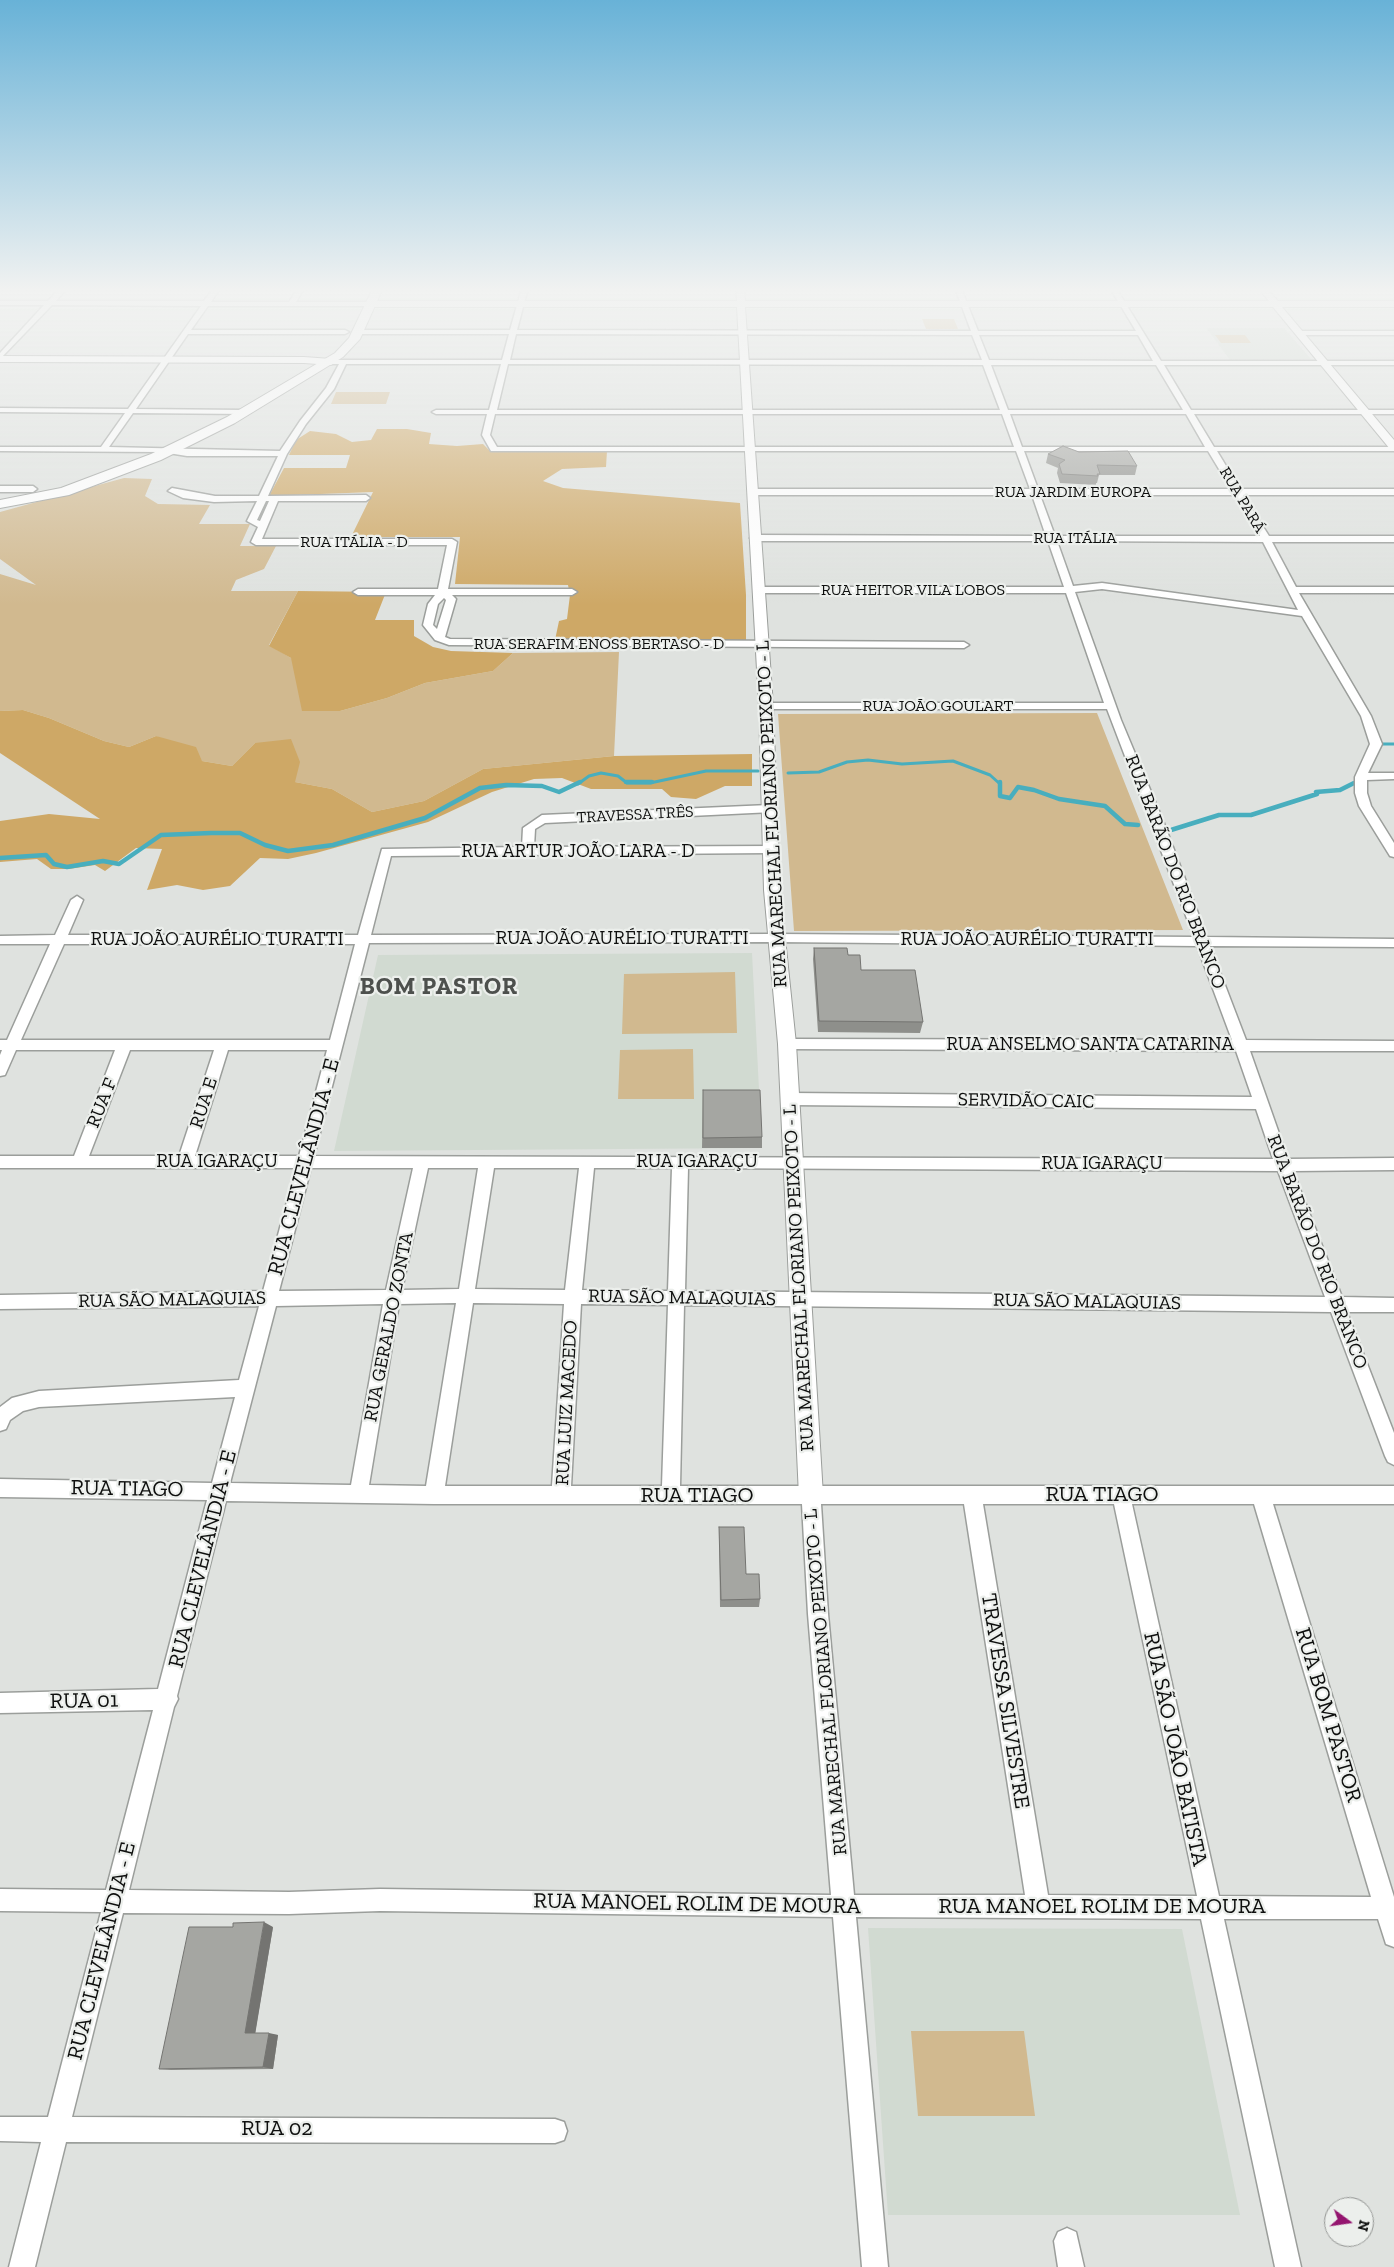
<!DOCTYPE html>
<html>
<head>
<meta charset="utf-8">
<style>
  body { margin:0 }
  #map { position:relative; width:1394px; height:2267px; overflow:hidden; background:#dfe2df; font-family:"Zilla Slab",serif }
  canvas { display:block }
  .north { position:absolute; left:1324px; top:2197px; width:50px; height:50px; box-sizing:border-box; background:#ecefec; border:1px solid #939593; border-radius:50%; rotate:104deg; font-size:14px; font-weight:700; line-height:20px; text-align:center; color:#0e0f0e }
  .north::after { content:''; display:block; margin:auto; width:18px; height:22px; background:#94156f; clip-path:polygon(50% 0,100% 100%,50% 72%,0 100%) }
</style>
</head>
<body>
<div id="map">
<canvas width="1394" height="2267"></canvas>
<div class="north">N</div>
</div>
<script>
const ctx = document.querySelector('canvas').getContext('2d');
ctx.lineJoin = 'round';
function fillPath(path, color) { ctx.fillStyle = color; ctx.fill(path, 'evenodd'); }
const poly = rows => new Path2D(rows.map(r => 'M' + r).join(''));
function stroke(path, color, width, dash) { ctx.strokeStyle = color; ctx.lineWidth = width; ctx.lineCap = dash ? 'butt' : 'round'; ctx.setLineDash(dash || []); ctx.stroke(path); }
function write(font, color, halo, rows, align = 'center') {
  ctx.font = font + ' "Zilla Slab",serif'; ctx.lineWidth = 4.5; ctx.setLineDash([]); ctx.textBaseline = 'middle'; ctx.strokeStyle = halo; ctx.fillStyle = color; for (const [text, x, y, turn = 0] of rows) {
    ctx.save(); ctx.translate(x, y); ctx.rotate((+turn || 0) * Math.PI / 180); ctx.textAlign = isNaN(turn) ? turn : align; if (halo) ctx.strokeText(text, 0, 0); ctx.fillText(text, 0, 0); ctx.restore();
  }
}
const built = poly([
  [1206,328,1284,328,1311,359,1230,360],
  [752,953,762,1148,334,1151,378,955],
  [868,1928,1182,1929,1240,2215,888,2215]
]);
const green = poly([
  [922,319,954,319,958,329,926,329],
  [1215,335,1245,335,1251,343,1221,343],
  [336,392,390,392,386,404,331,404],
  [124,478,152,479,145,496,158,504,210,505,199,524,250,524,240,546,276,546,264,569,236,580,231,591,298,591,269,645,291,658,340,711,387,698,425,683,493,671,513,653,619,652,614,756,483,769,424,801,372,812,332,789,295,782,255,743,232,766,202,761,156,736,129,747,104,741,49,718,23,710,0,711,0,574,36,585,0,559,0,512],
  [1097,713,1183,930,794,931,778,714],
  [735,972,737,1033,622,1034,624,974],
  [693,1049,694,1099,618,1099,620,1050],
  [911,2031,1024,2031,1035,2116,918,2116]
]);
const forest = poly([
  [377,429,407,429,431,433,429,444,457,446,483,444,491,452,607,451,606,467,562,469,543,481,563,488,740,503,746,595,746,643,555,640,559,621,567,619,570,595,568,585,455,584,460,537,351,537,373,492,269,496,284,468,346,468,350,455,289,455,296,440,310,431,336,434,352,442,371,440],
  [298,591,386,592,375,620,414,620,414,636,433,647,451,651,513,653,493,671,425,683,387,698,340,711,302,711,291,658,269,646],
  [23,710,49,718,104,741,129,747,156,736,196,747,202,761,232,766,255,743,291,739,300,762,295,782,332,789,372,812,424,801,483,769,614,756,752,754,752,786,725,786,696,799,671,797,662,789,591,789,562,778,534,779,492,792,428,822,316,853,288,859,260,858,230,886,203,890,177,885,147,890,162,849,136,848,105,871,95,865,69,869,51,869,37,859,0,862,0,821,49,814,100,819,0,753,0,711]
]);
const streamFar1 = poly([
  [1380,744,1394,744],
  [788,773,819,772,847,762,868,760,902,764,953,761,990,775,1000,784],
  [578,784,589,776,601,773,618,776,627,783,650,783,706,771,758,771]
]);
const stream = poly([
  [626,782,652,782],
  [1000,782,1000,796,1010,798,1018,787,1034,790,1059,799,1105,806,1125,824,1138,825],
  [1171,830,1219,815,1251,815,1317,794,1316,792,1340,790,1354,783],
  [0,858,46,855,54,864,67,867,103,861,119,864,161,835,211,833,240,833,265,845,288,851,333,845,425,818,480,788,506,785,542,786,559,792,580,782]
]);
const minor = poly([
  [60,288,67,288,56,301,204,301,214,288,220,288,211,302,289,302,298,288,304,288,296,302,371,302,374,304,371,306,208,306,191,330,345,330,349,332,345,334,188,334,136,409,245,410,249,412,248,414,133,413,109,447,280,451,300,421,326,388,339,364,328,364,328,360,502,360,509,334,358,334,355,330,510,330,522,288,528,288,517,330,971,331,955,288,961,288,978,331,1136,331,1110,288,1116,288,1161,361,1394,361,1394,365,1164,365,1191,410,1394,410,1394,414,1194,414,1214,447,1394,447,1394,451,1217,451,1240,489,1394,489,1394,495,1243,495,1269,536,1394,536,1394,542,1272,542,1296,587,1394,587,1394,593,1299,593,1371,716,1382,744,1368,773,1394,773,1394,779,1367,780,1367,793,1371,806,1394,843,1394,857,1390,856,1359,806,1355,793,1355,777,1370,744,1361,716,1302,616,1102,589,1075,592,1121,720,1162,818,1207,937,1394,939,1394,947,1210,946,1246,1040,1394,1041,1394,1051,1250,1051,1288,1159,1394,1158,1394,1170,1293,1171,1342,1297,1394,1298,1394,1312,1347,1312,1394,1433,1394,1465,1388,1462,1385,1456,1331,1312,684,1305,680,1486,1394,1486,1394,1504,1273,1504,1394,1897,1394,1947,1386,1944,1378,1919,1224,1919,1301,2267,1275,2267,1201,1919,856,1917,888,2267,862,2267,833,1917,380,1911,289,1914,123,1913,72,2117,555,2119,564,2122,567,2131,564,2140,555,2143,66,2142,35,2267,9,2267,41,2142,0,2141,0,2117,48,2117,101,1912,0,1911,0,1889,106,1890,153,1710,0,1713,0,1693,158,1689,207,1500,0,1497,0,1479,212,1483,235,1397,39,1407,23,1411,10,1420,6,1429,0,1431,0,1407,12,1398,39,1391,239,1380,259,1306,0,1309,0,1295,263,1291,296,1168,0,1168,0,1156,74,1156,115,1050,16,1050,5,1075,0,1076,0,1055,2,1050,0,1050,0,1040,7,1040,50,944,0,944,0,936,55,935,71,900,77,896,83,900,68,935,358,935,382,849,522,847,523,828,542,815,769,805,773,806,773,812,545,823,535,829,534,847,774,846,776,849,770,853,391,856,371,935,777,934,1194,937,1107,709,766,709,761,706,766,703,1104,703,1066,593,759,593,754,590,759,587,1064,587,1048,541,755,541,750,538,755,535,1046,536,1032,495,753,495,749,492,753,489,1030,489,1016,451,491,451,482,435,487,414,436,414,432,412,436,410,489,410,501,364,346,364,334,389,306,424,287,454,268,496,366,495,370,498,366,501,278,501,262,539,452,539,457,542,448,589,572,589,577,592,572,595,452,595,456,599,445,637,450,639,964,642,969,645,964,648,449,645,435,640,423,625,428,604,435,595,358,595,353,592,358,589,438,589,447,545,256,545,251,542,258,527,247,521,257,501,214,502,183,498,168,491,172,488,215,496,259,496,278,456,187,456,162,452,0,451,0,447,101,447,125,413,0,412,0,408,128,409,201,306,52,305,0,359,0,353,44,305,0,305,0,301,48,301,60,288],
  [516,334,972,335,982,360,510,360,516,334],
  [979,335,1138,335,1153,361,989,360,979,335],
  [508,364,983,365,1000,410,497,410,508,364],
  [991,365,1156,365,1183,410,1008,410,991,365],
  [495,414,1002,414,1014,447,497,447,490,435,495,414],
  [1010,414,1186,414,1205,447,1022,447,1010,414],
  [1024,451,1208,451,1231,489,1038,489,1024,451],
  [1040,495,1235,495,1260,536,1055,536,1040,495],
  [266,501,269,501,260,521,257,520,266,501],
  [1057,541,1263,542,1298,610,1102,583,1073,586,1057,541],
  [444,598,446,600,437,629,433,625,438,604,444,598],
  [777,942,1197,946,1232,1040,787,1039,780,1044,787,1049,1236,1051,1252,1097,790,1093,785,1095,783,1099,785,1103,790,1105,1256,1109,1273,1159,314,1156,369,943,777,942],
  [64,944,355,944,330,1040,21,1040,64,944],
  [130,1050,214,1050,179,1156,89,1156,130,1050],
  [228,1050,327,1050,299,1156,195,1156,228,1050],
  [311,1168,413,1168,386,1290,279,1291,311,1168],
  [428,1168,478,1168,459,1289,402,1290,428,1168],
  [494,1168,579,1168,565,1290,475,1289,494,1168],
  [594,1168,672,1168,668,1291,582,1290,594,1168],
  [688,1168,1278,1171,1325,1297,685,1291,688,1168],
  [456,1303,426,1486,369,1485,399,1304,456,1303],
  [473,1303,564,1304,552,1486,445,1486,473,1303],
  [383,1304,351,1485,230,1483,276,1306,383,1304],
  [581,1304,668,1305,662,1486,571,1486,581,1304],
  [226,1501,434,1504,802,1504,808,1614,831,1895,380,1889,289,1892,129,1890,174,1707,178,1699,177,1696,226,1501],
  [821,1504,964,1504,1025,1895,854,1895,828,1614,821,1504],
  [983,1504,1114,1504,1197,1896,1048,1895,983,1504],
  [1132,1504,1254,1504,1371,1897,1219,1896,1132,1504],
  [1297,331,1394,331,1394,335,1300,335,1297,331],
  [0,486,33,486,37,489,33,492,0,492,0,486],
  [1067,2228,1076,2232,1084,2267,1058,2267,1054,2241,1058,2232,1067,2228]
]);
const tertiary = poly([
  [736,288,744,288,745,301,1269,301,1258,288,1266,288,1278,301,1394,301,1394,307,1282,307,1394,440,1394,450,1390,449,1273,307,745,307,773,706,780,890,796,1044,823,1496,819,1504,811,1507,803,1504,799,1496,778,1044,764,890,759,706,737,307,371,307,367,304,371,301,737,301,736,288],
  [0,356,304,357,331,359,336,362,331,365,304,363,0,362,0,356]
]);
const primary = poly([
  [373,288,383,288,360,339,343,357,235,423,161,460,69,495,0,508,0,500,61,488,151,454,227,417,335,353,349,338,373,288]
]);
const wall = poly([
  [1079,452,1137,466,1135,475,1099,475,1097,483,1096,483,1096,485,1060,483,1057,473,1058,468,1046,463,1048,454],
  [814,948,848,955,861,970,923,1022,920,1033,818,1032,813,959],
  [703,1090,762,1137,762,1148,702,1148],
  [719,1527,760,1599,759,1607,720,1607],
  [273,1927,255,2033,278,2035,273,2069,171,2070,159,2069]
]);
const shadedWall = poly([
  [264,1922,273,1927,255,2035,245,2033],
  [269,2033,278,2035,273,2069,263,2067]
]);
const building = poly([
  [1063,446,1079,452,1128,451,1137,466,1097,465,1100,474,1097,474,1098,476,1062,474,1059,464,1065,460,1048,454,1063,446],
  [814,948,847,948,848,955,860,955,861,970,915,970,923,1022,819,1021,814,948],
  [703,1090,760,1090,762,1137,703,1138,703,1090],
  [719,1527,744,1527,746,1574,759,1574,760,1599,721,1600,719,1527],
  [264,1922,245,2033,269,2033,263,2067,159,2069,189,1927,233,1927,233,1923,264,1922]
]);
const farStreetnames = [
  ["RUA JARDIM EUROPA",1073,492],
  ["RUA PARÁ",1242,500,59],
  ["RUA ITÁLIA",1075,538],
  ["RUA ITÁLIA - D",354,542],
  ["RUA HEITOR VILA LOBOS",913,590],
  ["RUA SERAFIM ENOSS BERTASO - D",599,644],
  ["RUA JOÃO GOULART",938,706],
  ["TRAVESSA TRÊS",635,815,-3]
];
const streetNames = [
  ["RUA MARECHAL FLORIANO PEIXOTO - L",772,814,-93],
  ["RUA ARTUR JOÃO LARA - D",578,852],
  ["RUA BARÃO DO RIO BRANCO",1175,872,69],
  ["RUA JOÃO AURÉLIO TURATTI",622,939],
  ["RUA JOÃO AURÉLIO TURATTI",217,940],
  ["RUA JOÃO AURÉLIO TURATTI",1027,940],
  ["RUA ANSELMO SANTA CATARINA",1090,1045],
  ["SERVIDÃO CAIC",1026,1101,1],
  ["RUA F",102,1103,-68],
  ["RUA E",204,1103,-72],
  ["RUA IGARAÇU",217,1162],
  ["RUA IGARAÇU",697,1162],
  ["RUA IGARAÇU",1102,1164],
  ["RUA BARÃO DO RIO BRANCO",1317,1252,69],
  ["RUA MARECHAL FLORIANO PEIXOTO - L",799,1278,-93],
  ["RUA SÃO MALAQUIAS",682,1298,1],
  ["RUA SÃO MALAQUIAS",172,1300,-1],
  ["RUA SÃO MALAQUIAS",1087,1302,1],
  ["RUA GERALDO ZONTA",389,1327,-79],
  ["RUA LUIZ MACEDO",567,1403,-87],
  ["RUA MARECHAL FLORIANO PEIXOTO - L",826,1682,-95]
];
const nearStreetnames = [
  ["RUA CLEVELÂNDIA - E",304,1167,-75],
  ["RUA TIAGO",127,1489,1],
  ["RUA TIAGO",1102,1495],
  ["RUA TIAGO",697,1496],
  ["RUA CLEVELÂNDIA - E",203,1559,-76],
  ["RUA 01",84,1701,-1],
  ["TRAVESSA SILVESTRE",1005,1701,81],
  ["RUA BOM PASTOR",1328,1715,73],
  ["RUA SÃO JOÃO BATISTA",1175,1749,78],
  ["RUA MANOEL ROLIM DE MOURA",697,1904,1],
  ["RUA MANOEL ROLIM DE MOURA",1102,1907],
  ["RUA CLEVELÂNDIA - E",102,1951,-76],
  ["RUA 02",277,2129]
];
const districtNames = [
  ["BOM PASTOR",439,987]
];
fillPath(built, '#d1dad1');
fillPath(green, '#d1b98f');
fillPath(forest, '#cea866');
stroke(streamFar1, '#48aebe', 3);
stroke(stream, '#48aebe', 4.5);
stroke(minor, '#9b9e9b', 3);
stroke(tertiary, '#9b9e9b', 2);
stroke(primary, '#9b9e9b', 2);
fillPath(minor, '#fff');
fillPath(tertiary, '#fff');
fillPath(primary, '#fff');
fillPath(wall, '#8e8f8b');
fillPath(shadedWall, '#747471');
fillPath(building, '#a5a6a2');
stroke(building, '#747471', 1);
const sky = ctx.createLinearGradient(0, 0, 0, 605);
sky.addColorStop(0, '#68b2d7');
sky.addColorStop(0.48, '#f1f2f1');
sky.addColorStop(1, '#f1f2f100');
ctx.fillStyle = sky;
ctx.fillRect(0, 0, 1394, 605);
write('16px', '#0e0f0e', '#ecefec', farStreetnames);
write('19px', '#0e0f0e', '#ecefec', streetNames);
write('22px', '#0e0f0e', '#ecefec', nearStreetnames);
ctx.letterSpacing = '1px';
write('bold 24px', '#4d504d', '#ecefec', districtNames);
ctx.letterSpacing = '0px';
</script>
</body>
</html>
